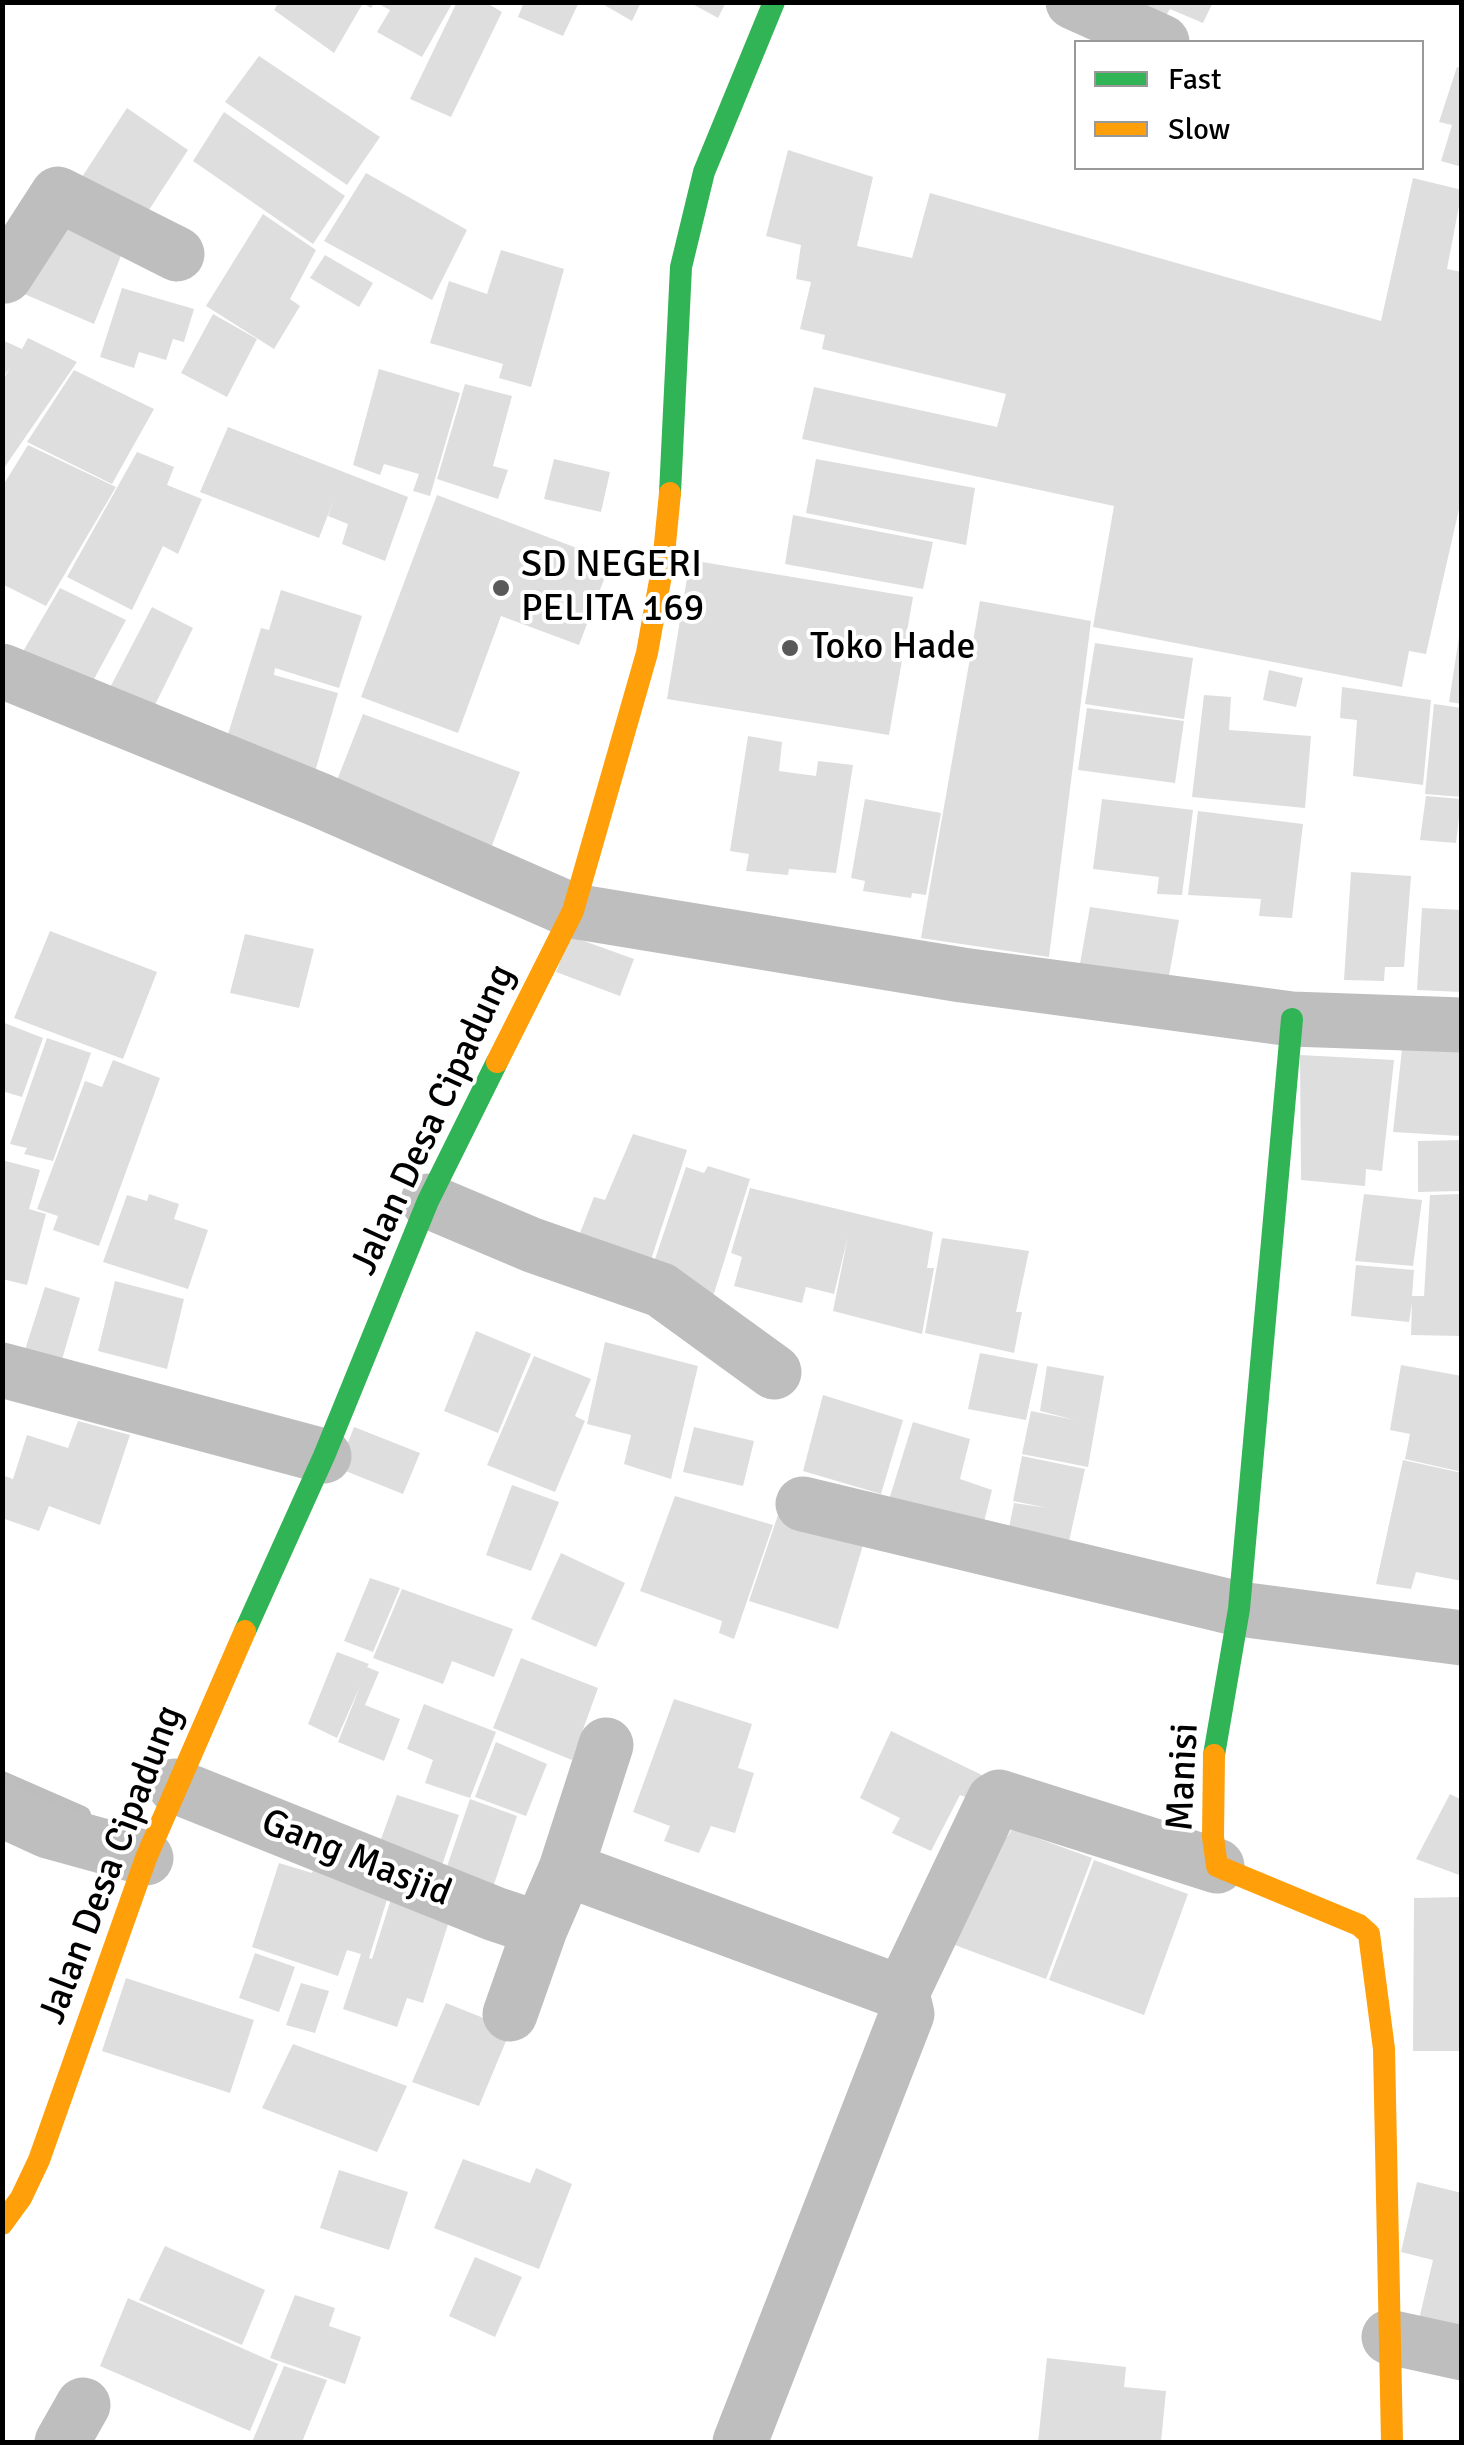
<!DOCTYPE html>
<html>
<head>
<meta charset="utf-8">
<style>
  body { margin:0 }
  #map { position:relative; width:1464px; height:2445px; overflow:hidden; background:#fff; font-family:Signika,sans-serif }
  canvas { display:block }
  .frame { position:absolute; inset:0; border:5px solid #000; pointer-events:none }
  .legend { position:absolute; left:1074px; top:40px; width:350px; height:130px; box-sizing:border-box; background:#fff; border:2px solid #999; margin:0; padding:12px 18px; list-style:none; font-size:30px; color:#000 }
  .legend li { display:flex; align-items:center; gap:20px; height:50px }
  .legend b { width:50px; border:2px solid #999 }
</style>
</head>
<body>
<div id="map">
<canvas width="1464" height="2445"></canvas>
<div class="frame"></div>
<ul class="legend">
<li><b style="height:12px;background:#30b455"></b>Fast</li>
<li><b style="height:12px;background:#ff9f0a"></b>Slow</li>
</ul>
</div>
<script>
const ctx = document.querySelector('canvas').getContext('2d');
ctx.lineJoin = 'round';
const poly = rows => new Path2D(rows.map(r => 'M' + r).join(''));
function stroke(path, color, width, dash) { ctx.strokeStyle = color; ctx.lineWidth = width; ctx.lineCap = dash ? 'butt' : 'round'; ctx.setLineDash(dash || []); ctx.stroke(path); }
function fillPath(path, color) { ctx.fillStyle = color; ctx.fill(path, 'evenodd'); }
function write(font, color, halo, rows, align = 'center') {
  ctx.font = font + ' Signika,sans-serif'; ctx.lineWidth = 8; ctx.setLineDash([]); ctx.textBaseline = 'middle'; ctx.strokeStyle = halo; ctx.fillStyle = color; for (const [text, x, y, turn = 0] of rows) {
    ctx.save(); ctx.translate(x, y); ctx.rotate((+turn || 0) * Math.PI / 180); ctx.textAlign = isNaN(turn) ? turn : align; if (halo) ctx.strokeText(text, 0, 0); ctx.fillText(text, 0, 0); ctx.restore();
  }
}
const stream = poly([
  [2,1780,82,1815]
]);
const building = poly([
  [279,2,375,2,371,8,363,3,334,53,274,10],
  [375,2,453,2,422,57,377,32,390,10],
  [457,2,485,2,502,12,451,117,410,99],
  [524,2,579,2,563,36,518,17],
  [599,2,641,2,632,21],
  [689,2,726,2,718,18],
  [1102,2,1213,2,1203,23,1170,9,1159,27],
  [259,56,380,137,347,185,225,102],
  [1457,67,1462,69,1462,167,1441,161,1452,125,1439,122],
  [127,108,188,150,145,216,82,177],
  [224,112,345,196,313,244,193,161],
  [788,150,873,177,857,246,912,258,930,193,1381,321,1413,178,1462,190,1447,269,1462,272,1462,496,1426,654,1409,651,1402,687,1093,627,1114,506,802,439,814,387,997,427,1006,394,822,349,825,335,800,329,811,282,796,279,801,245,766,236],
  [366,173,467,230,432,300,324,241],
  [56,214,126,243,94,324,22,293],
  [263,214,316,250,290,299,300,306,274,349,206,306],
  [501,250,564,269,531,387,499,378,503,364,430,343,449,281,487,294],
  [325,255,373,283,359,307,310,278],
  [122,288,194,309,184,342,173,339,166,360,139,352,134,368,100,357],
  [213,314,257,339,227,397,181,373],
  [28,338,77,362,2,471,2,381,10,368,2,378,2,340,22,349],
  [379,369,460,393,430,496,413,491,419,474,384,464,380,475,353,465],
  [74,370,154,409,112,484,27,442],
  [465,384,512,396,493,466,508,470,498,499,437,479],
  [228,427,408,497,385,561,342,544,348,524,328,516,334,499,319,538,200,492],
  [28,445,116,487,46,606,2,584,2,487],
  [137,452,174,467,167,485,202,499,178,554,163,546,132,610,67,577],
  [554,459,610,472,601,512,544,499],
  [816,459,975,488,966,545,806,513],
  [437,495,611,561,579,645,501,616,458,733,361,697],
  [793,515,933,542,923,589,785,564],
  [690,560,913,597,889,735,667,699],
  [60,588,126,620,93,681,14,667],
  [281,590,362,616,339,688,275,668,274,675,338,693,314,775,224,747,261,628,269,630],
  [980,601,1091,621,1049,957,921,938],
  [152,607,193,628,146,723,103,701],
  [1459,637,1462,637,1462,704,1449,702],
  [1095,643,1193,658,1184,719,1085,704],
  [1269,670,1303,678,1296,707,1263,700],
  [1342,687,1431,700,1423,785,1353,776,1357,720,1340,718],
  [1204,695,1231,697,1229,730,1311,736,1305,808,1192,797],
  [1434,704,1462,708,1462,797,1425,794],
  [1087,708,1184,721,1175,783,1078,770],
  [363,714,520,772,488,856,330,798],
  [748,736,782,742,779,771,816,776,818,761,853,765,836,873,789,869,788,875,746,871,749,854,730,851],
  [1426,796,1461,799,1456,843,1420,840],
  [865,799,941,813,926,895,912,893,911,898,863,891,865,881,851,878],
  [1102,799,1193,810,1182,895,1157,894,1159,877,1093,869],
  [1198,811,1303,824,1292,918,1259,916,1261,899,1188,895],
  [1351,872,1411,876,1404,967,1385,967,1384,981,1344,980],
  [1090,907,1179,920,1167,987,1078,975],
  [1422,908,1462,910,1462,992,1417,990],
  [50,931,157,972,123,1059,14,1018],
  [245,934,314,949,299,1008,230,993],
  [570,936,634,959,620,996,556,972],
  [2,1022,43,1038,22,1097,2,1091],
  [47,1038,91,1053,53,1161,24,1154,27,1148,10,1144],
  [1402,1049,1462,1052,1461,1136,1393,1132],
  [1300,1055,1394,1060,1382,1171,1366,1169,1365,1186,1301,1180],
  [113,1060,160,1078,99,1246,53,1230,58,1216,37,1209,85,1081,102,1087],
  [633,1134,687,1150,646,1275,573,1251,594,1197,605,1200],
  [1462,1140,1462,1191,1418,1192,1418,1141],
  [2,1160,40,1170,29,1209,46,1214,27,1285,2,1279],
  [708,1166,750,1179,710,1306,650,1274,686,1167,704,1173],
  [750,1188,933,1232,927,1268,934,1268,922,1334,833,1311,848,1236,834,1294,806,1287,802,1303,734,1286,742,1257,731,1253],
  [149,1194,179,1204,174,1219,208,1230,188,1289,103,1262,127,1195,147,1201],
  [1364,1194,1422,1200,1413,1266,1355,1261],
  [1462,1194,1462,1336,1411,1335,1412,1303,1409,1322,1351,1316,1356,1265,1414,1270,1412,1296,1424,1296,1430,1195],
  [942,1238,1029,1251,1016,1312,1022,1312,1014,1353,925,1333],
  [115,1281,184,1299,167,1369,98,1351],
  [45,1287,80,1298,61,1363,24,1353],
  [476,1331,531,1354,498,1433,444,1411],
  [605,1342,698,1366,671,1479,624,1464,631,1435,587,1424],
  [980,1353,1038,1364,1026,1420,968,1409],
  [534,1356,591,1379,575,1416,585,1421,555,1492,487,1465],
  [1401,1365,1462,1376,1462,1472,1405,1459,1410,1434,1390,1430],
  [1047,1366,1104,1376,1088,1467,1022,1454,1031,1411,1075,1420,1040,1411],
  [823,1395,903,1420,881,1494,803,1471],
  [78,1421,130,1435,100,1525,49,1506,39,1531,2,1518,2,1475,13,1479,27,1435,68,1448],
  [913,1422,970,1439,960,1479,992,1490,981,1534,888,1503],
  [354,1427,420,1453,403,1494,338,1468],
  [694,1427,754,1441,743,1486,683,1472],
  [1022,1456,1085,1469,1066,1555,1006,1542,1014,1503,1048,1508,1013,1501],
  [1403,1460,1462,1473,1462,1581,1416,1572,1411,1589,1376,1584],
  [512,1485,559,1502,531,1571,486,1555],
  [675,1496,773,1525,734,1639,719,1633,722,1621,640,1591],
  [778,1515,863,1545,838,1629,749,1601],
  [561,1553,625,1583,596,1647,531,1619],
  [370,1578,400,1588,373,1652,344,1641],
  [402,1589,513,1629,494,1677,452,1661,443,1684,373,1658],
  [337,1652,369,1664,367,1667,379,1672,365,1705,400,1719,384,1761,338,1742,361,1684,337,1738,308,1724],
  [521,1658,598,1688,572,1760,493,1728],
  [674,1699,752,1724,738,1768,754,1773,735,1833,711,1826,699,1853,664,1841,670,1826,633,1812],
  [424,1704,496,1732,470,1798,425,1783,433,1760,407,1749],
  [891,1731,986,1777,976,1801,960,1795,931,1851,892,1833,900,1818,860,1798],
  [496,1742,547,1764,526,1816,475,1797],
  [1450,1794,1462,1800,1462,1876,1416,1859],
  [397,1795,459,1815,436,1883,373,1861],
  [470,1799,517,1816,488,1902,440,1887],
  [1012,1829,1092,1858,1046,1979,944,1941,994,1832,1007,1837],
  [1094,1860,1188,1894,1144,2015,1049,1980],
  [279,1863,312,1873,314,1867,389,1893,369,1958,372,1959,391,1899,450,1918,423,2003,407,1998,397,2027,343,2009,361,1954,347,1950,338,1976,252,1947],
  [1462,1897,1462,2051,1413,2051,1414,1898],
  [255,1953,295,1967,279,2012,239,1998],
  [126,1978,254,2020,230,2093,102,2051],
  [301,1983,329,1991,315,2033,286,2025],
  [446,2003,511,2029,479,2106,412,2082],
  [293,2044,407,2086,377,2152,262,2108],
  [463,2159,530,2183,536,2168,572,2184,539,2269,434,2228],
  [339,2170,408,2192,389,2250,320,2228],
  [1417,2182,1462,2193,1462,2343,1416,2332,1433,2260,1401,2252],
  [165,2246,265,2290,242,2345,139,2300],
  [475,2257,522,2277,495,2337,449,2316],
  [295,2295,335,2308,329,2326,361,2337,345,2384,270,2358],
  [128,2298,278,2364,250,2431,100,2366],
  [1047,2358,1126,2367,1124,2387,1166,2391,1161,2442,1038,2442],
  [284,2366,327,2380,302,2442,252,2442]
]);
const street = poly([
  [1073,2,1162,42],
  [2,274,5,276,58,194,177,254],
  [2,671,317,799,573,911,962,975,1292,1019,1462,1025],
  [428,1201,532,1245,661,1290,774,1372],
  [2,1370,324,1456],
  [803,1504,1239,1609,1462,1638],
  [175,1786,495,1914,540,1929],
  [2,1810,48,1831,146,1858],
  [566,1869,606,1745],
  [902,1993,994,1800,999,1797,1217,1866],
  [510,2014,540,1929,566,1869,902,1993,907,2014,740,2442],
  [1389,2337,1462,2353],
  [62,2442,83,2405]
]);
const fast = poly([
  [670,493,681,267,704,172,774,2],
  [245,1631,324,1456,428,1201,497,1062],
  [1214,1755,1239,1609,1292,1019]
]);
const slow = poly([
  [497,1062,573,911,647,653,663,564,670,493],
  [1214,1755,1213,1837,1217,1866,1359,1925,1369,1934,1384,2049,1392,2442],
  [2,2224,21,2198,39,2160,146,1858,245,1631]
]);
const markers = [
  [501,588,10,"#595959"],
  [790,648,10,"#595959"]
];
const poiNames = [
  ["SD NEGERI",521,566],
  ["PELITA 169",521,610],
  ["Toko Hade",810,648]
];
const streetNames = [
  ["Jalan Desa Cipadung",434,1120,-65],
  ["Manisi",1184,1777,-87],
  ["Gang Masjid",356,1859,22],
  ["Jalan Desa Cipadung",112,1865,-69]
];
stroke(stream, '#bdbdbd', 18);
fillPath(building, '#dedede');
stroke(street, '#bebebe', 55);
stroke(fast, '#30b455', 22);
stroke(slow, '#ff9f0a', 22);
for (const [x, y, r, color] of markers) { const dot = new Path2D(); dot.arc(x, y, r, 0, 2 * Math.PI); ctx.fillStyle = color; ctx.fill(dot); stroke(dot, '#fff', 4); }
write('38px', '#000', '#fff', poiNames, 'left');
write('38px', '#000', '#fff', streetNames);
</script>
</body>
</html>
